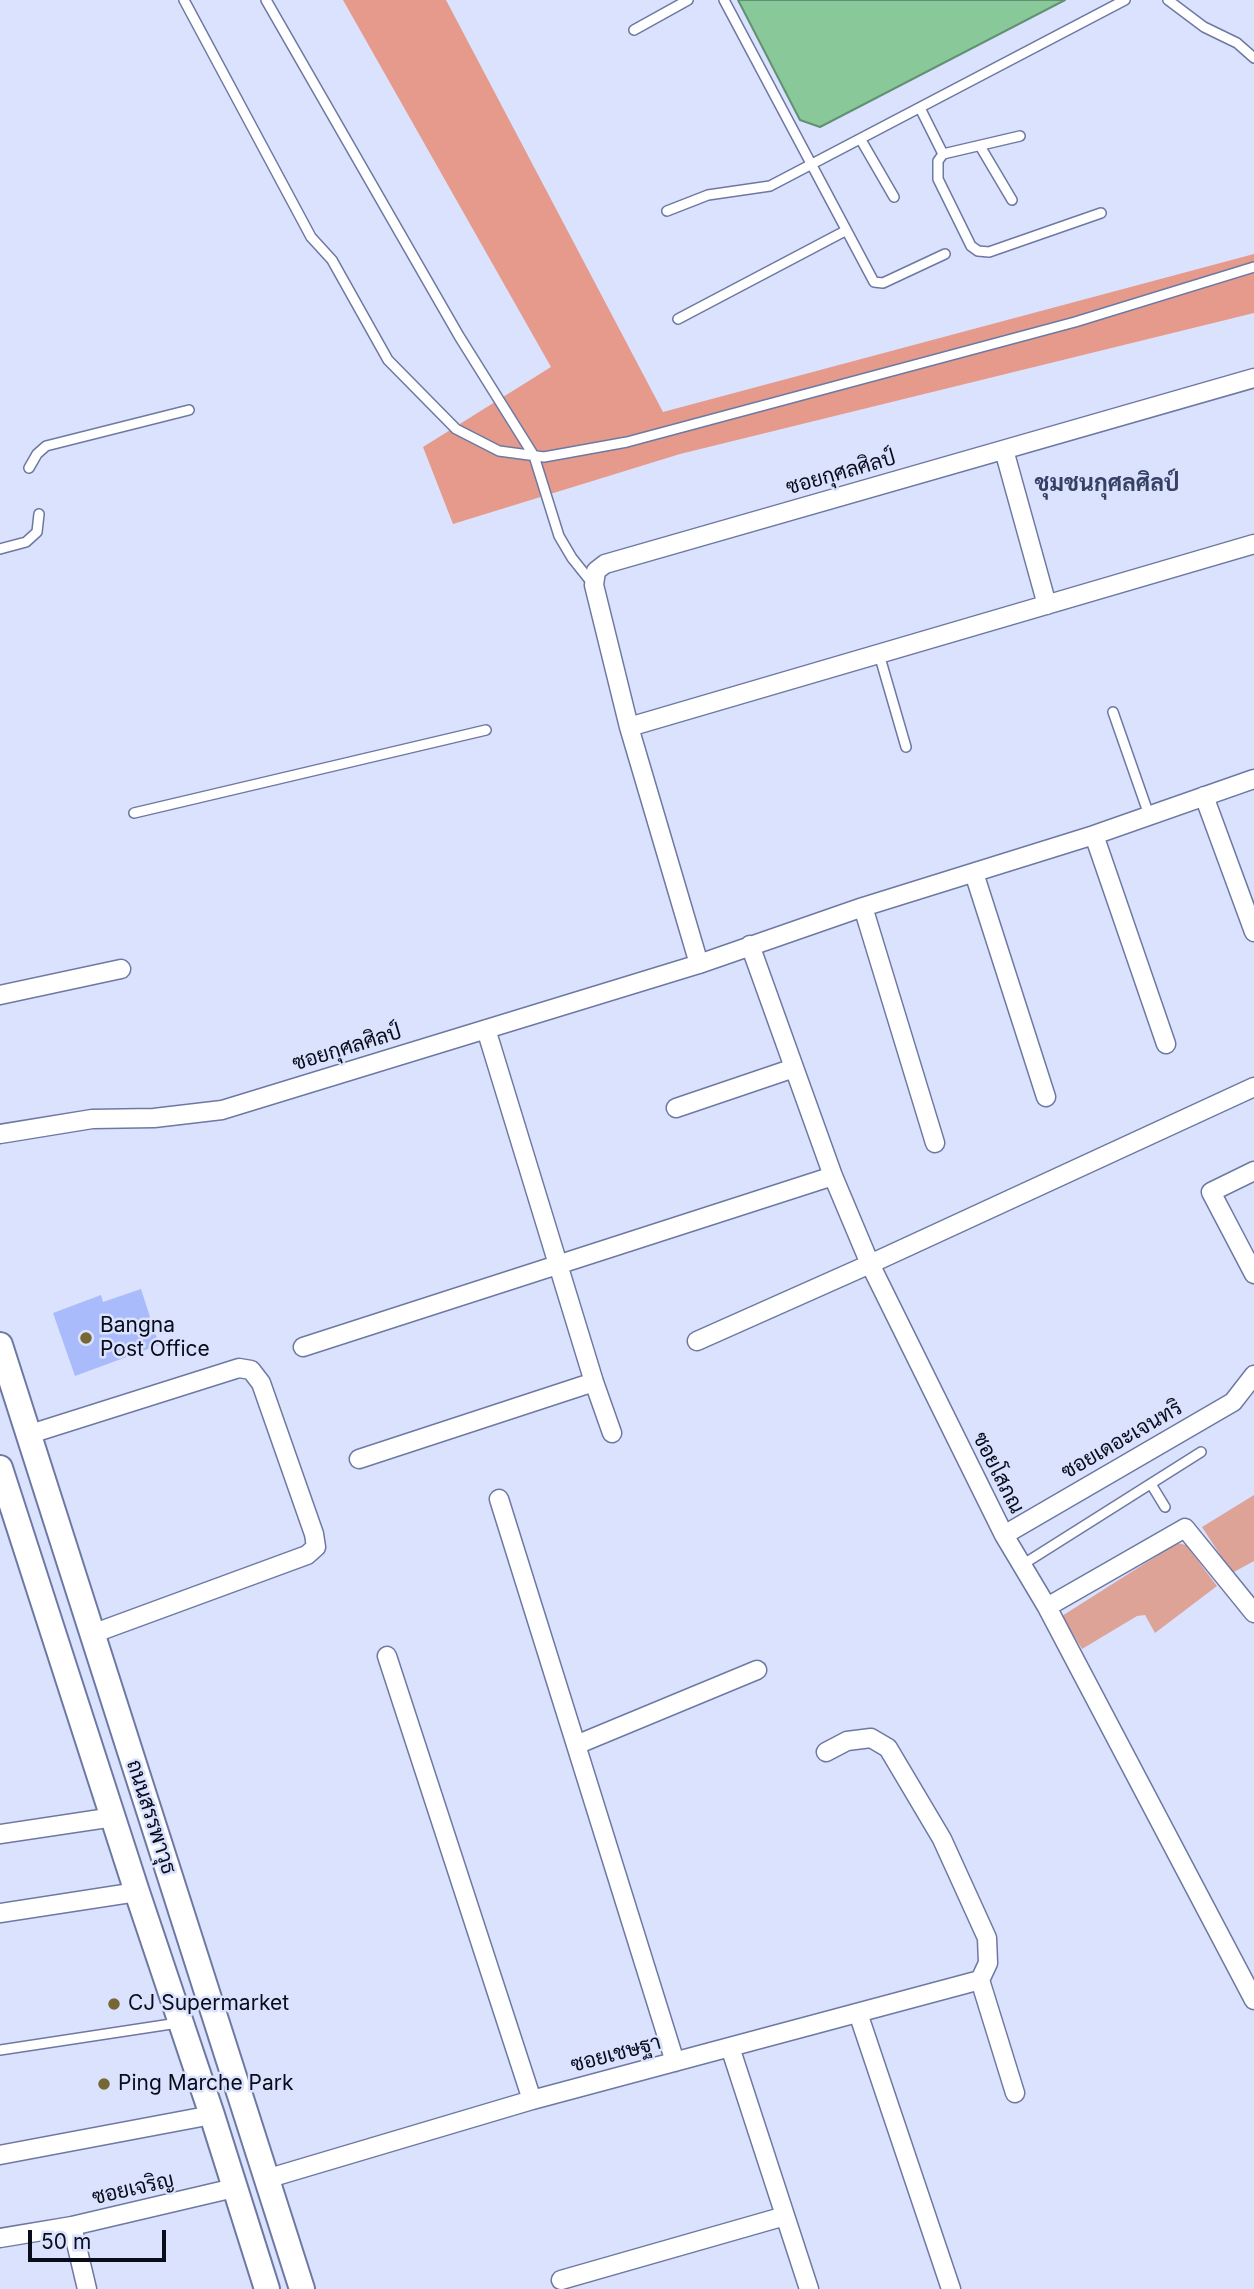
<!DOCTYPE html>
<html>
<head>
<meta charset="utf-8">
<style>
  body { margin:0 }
  #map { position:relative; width:1254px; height:2289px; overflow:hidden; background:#dae2fe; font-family:Inter,sans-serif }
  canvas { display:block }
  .scale { position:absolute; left:28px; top:2230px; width:138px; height:32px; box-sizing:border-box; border:4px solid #080c1b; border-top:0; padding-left:9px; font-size:21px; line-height:24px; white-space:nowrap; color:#080c1b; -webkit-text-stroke:5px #dae2fe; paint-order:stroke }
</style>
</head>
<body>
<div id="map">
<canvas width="1254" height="2289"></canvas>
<div class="scale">50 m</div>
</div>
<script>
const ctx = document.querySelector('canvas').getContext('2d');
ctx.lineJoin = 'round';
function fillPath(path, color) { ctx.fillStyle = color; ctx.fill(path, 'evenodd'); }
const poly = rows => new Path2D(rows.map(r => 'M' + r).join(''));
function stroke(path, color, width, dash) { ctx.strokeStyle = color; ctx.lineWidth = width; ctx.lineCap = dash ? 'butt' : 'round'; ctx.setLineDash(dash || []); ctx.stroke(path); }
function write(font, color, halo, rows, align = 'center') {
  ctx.font = font + ' Inter,Sarabun,sans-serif'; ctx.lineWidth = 5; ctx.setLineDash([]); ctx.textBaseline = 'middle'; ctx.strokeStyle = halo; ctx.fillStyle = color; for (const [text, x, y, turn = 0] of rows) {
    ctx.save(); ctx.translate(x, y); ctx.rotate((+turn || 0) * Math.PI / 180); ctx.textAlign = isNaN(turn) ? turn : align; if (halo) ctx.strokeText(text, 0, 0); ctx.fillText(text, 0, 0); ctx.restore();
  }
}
const green = poly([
  [1254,1495,1254,1561,1232,1573,1202,1527],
  [1177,1543,1186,1545,1217,1586,1155,1633,1145,1615,1137,1616,1082,1649,1062,1616]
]);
const forest = poly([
  [343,0,446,0,663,412,1254,254,1254,313,680,454,453,524,423,447,551,367]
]);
const water = poly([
  [738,0,1065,0,820,127,800,120,738,0]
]);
const building = poly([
  [141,1289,159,1345,75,1376,53,1313,101,1295,103,1302]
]);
const lane = poly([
  [184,0,311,237,332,260,388,360,456,429,499,451,544,457,627,442,1075,322,1254,267],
  [266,0,459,336,534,456,559,536,572,558,592,583],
  [724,0,874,282,883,283,945,254],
  [1168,0,1204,27,1237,43,1254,58],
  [634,30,688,0],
  [920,108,943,154,938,161,938,179,971,246,978,251,989,252,1101,213],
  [861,140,894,197],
  [980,146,1012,200],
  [943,154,1020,136],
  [667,211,708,195,770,186,1125,0],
  [678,319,845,231],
  [29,468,37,454,46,446,189,410],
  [0,549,26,542,37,532,39,514],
  [879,654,906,747],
  [1113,712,1149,815],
  [134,813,486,730],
  [1151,1484,1165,1507],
  [1022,1565,1201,1452],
  [0,2050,178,2023]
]);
const street = poly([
  [1004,450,1047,605],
  [629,727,1254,544],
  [1204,796,1254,932],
  [1094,835,1166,1044],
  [974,873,1046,1097],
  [863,907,935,1143],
  [750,945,833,1176,870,1264,1004,1535,1047,1607,1254,2000],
  [699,964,629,727,594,585,596,571,605,564,1254,378],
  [0,995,121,969],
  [486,1029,594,1382,612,1433],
  [676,1108,794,1068],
  [0,1134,92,1119,154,1118,222,1110,699,964,863,907,1094,835,1254,779],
  [1254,1171,1211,1192,1254,1274],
  [697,1341,870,1264,1254,1087],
  [303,1347,833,1176],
  [27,1435,239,1368,251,1370,261,1383,314,1534,316,1547,307,1555,92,1634],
  [359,1459,594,1382],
  [499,1499,576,1745],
  [1004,1535,1233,1402,1254,1375],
  [1047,1607,1185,1528,1254,1613],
  [387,1656,532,2100],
  [826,1752,847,1741,871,1738,888,1748,942,1839,987,1938,988,1963,980,1980,1015,2093],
  [0,1834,114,1817],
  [0,1913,137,1892],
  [858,2013,951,2289],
  [730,2047,809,2289],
  [675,2062,576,1745,757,1670],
  [0,2155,212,2115],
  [266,2179,532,2100,980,1980],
  [72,2226,87,2289],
  [0,2238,72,2226,234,2188],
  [561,2280,785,2216]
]);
const secondary = poly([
  [0,1345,302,2289],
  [0,1468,137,1892,212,2115,267,2289]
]);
const markers = [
  [86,1338,7,"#776735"],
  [114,2004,7,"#776735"],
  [104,2084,7,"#776735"]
];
const streetNames = [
  ["ซอยกุศลศิลป์",841,473,-16],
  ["ซอยกุศลศิลป์",347,1048,-17],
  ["ซอยเดอะเจนทริ",1122,1440,-30],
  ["ซอยโสภณ",998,1473,63],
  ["ถนนสรรพาวุธ",151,1817,72],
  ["ซอยเชษฐา",616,2054,-15],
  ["ซอยเจริญ",133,2189,-13]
];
const poiNames = [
  ["Bangna",100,1326],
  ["Post Office",100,1350],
  ["CJ Supermarket",128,2004],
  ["Ping Marche Park",118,2084]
];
const neighbourhoodNames = [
  ["ชุมชนกุศลศิลป์",1107,484]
];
fillPath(green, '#dda397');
fillPath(forest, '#e59a8b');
fillPath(water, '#88c899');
stroke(water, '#629073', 2);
fillPath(building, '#a9bbfb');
stroke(lane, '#6d79a2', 12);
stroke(street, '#6d79a2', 21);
stroke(secondary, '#6d79a2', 28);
stroke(lane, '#fff', 9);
stroke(street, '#fff', 18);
stroke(secondary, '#fff', 24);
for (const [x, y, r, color] of markers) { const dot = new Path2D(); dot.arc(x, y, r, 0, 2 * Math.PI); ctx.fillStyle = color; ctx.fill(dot); stroke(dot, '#dae2fe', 2.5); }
write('21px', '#080c1b', '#dae2fe', streetNames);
write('21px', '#080c1b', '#dae2fe', poiNames, 'left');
write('bold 23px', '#364065', '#dae2fe', neighbourhoodNames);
</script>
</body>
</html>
